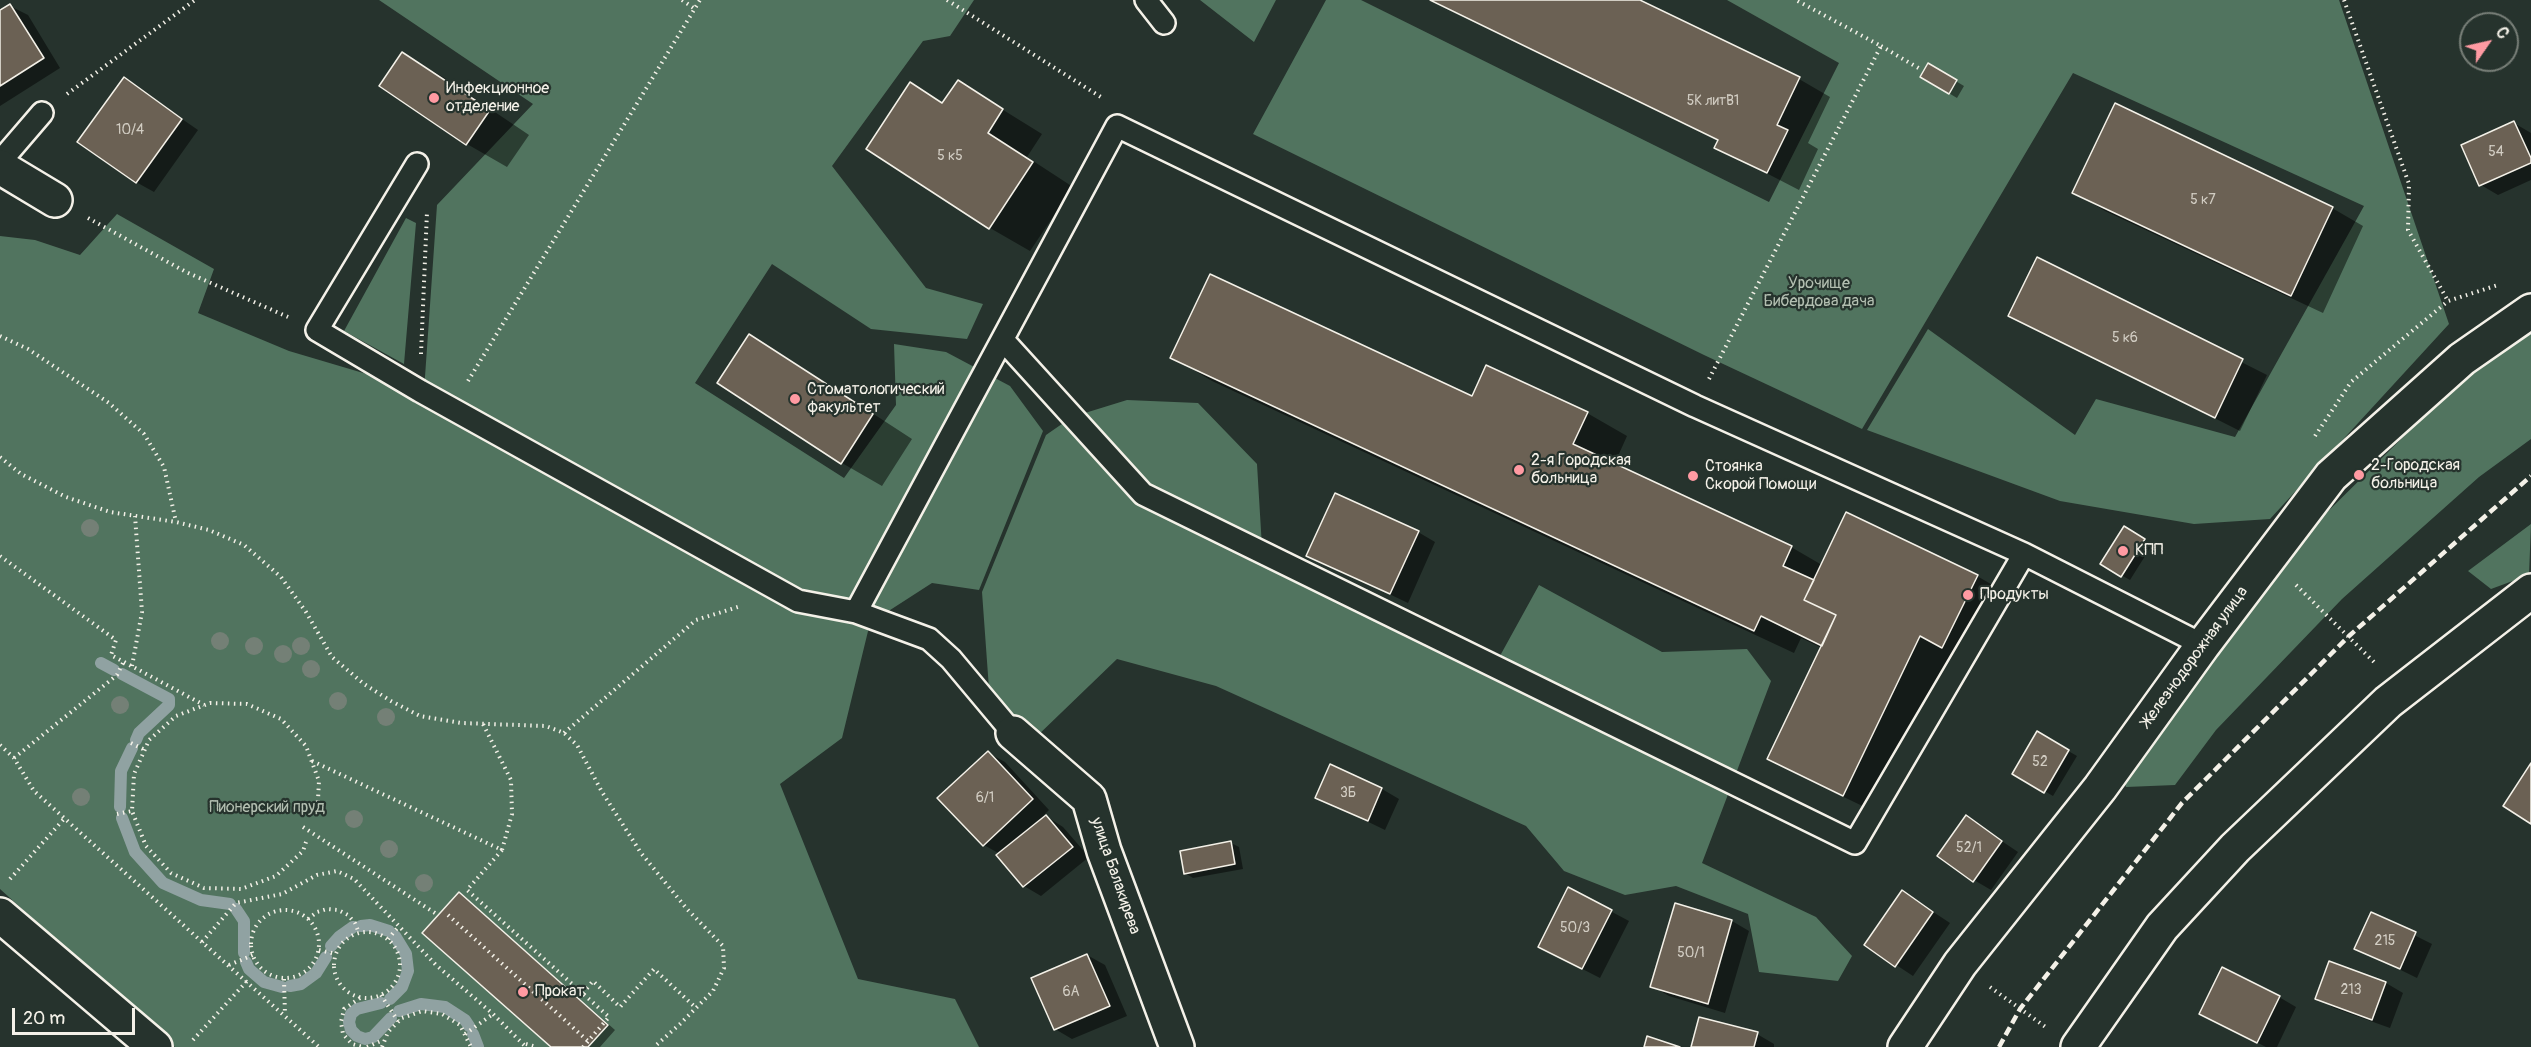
<!DOCTYPE html>
<html>
<head>
<meta charset="utf-8">
<style>
  body { margin:0 }
  #map { position:relative; width:2531px; height:1047px; overflow:hidden; background:#26332d; font-family:Pangolin,sans-serif }
  canvas { display:block }
  .north { position:absolute; left:2459px; top:12px; width:60px; height:60px; box-sizing:border-box; background:#26332d; border:2px solid #787f78; border-radius:50%; rotate:56deg; font-size:16px; font-weight:700; line-height:24px; text-align:center; color:#f4f1e8 }
  .north::after { content:''; display:block; margin:auto; width:21px; height:27px; background:#ff9aa2; clip-path:polygon(50% 0,100% 100%,50% 72%,0 100%) }
  .scale { position:absolute; left:12px; top:1008px; width:123px; height:27px; box-sizing:border-box; border:3px solid #f4f1e8; border-top:0; padding-left:8px; font-size:18px; line-height:21px; white-space:nowrap; color:#f4f1e8; -webkit-text-stroke:4px #26332d; paint-order:stroke }
</style>
</head>
<body>
<div id="map">
<canvas width="2531" height="1047"></canvas>
<div class="north">С</div>
<div class="scale">20 m</div>
</div>
<script>
const ctx = document.querySelector('canvas').getContext('2d');
ctx.lineJoin = 'round';
function fillPath(path, color) { ctx.fillStyle = color; ctx.fill(path, 'evenodd'); }
const poly = rows => new Path2D(rows.map(r => 'M' + r).join(''));
function stroke(path, color, width, dash) { ctx.strokeStyle = color; ctx.lineWidth = width; ctx.lineCap = dash ? 'butt' : 'round'; ctx.setLineDash(dash || []); ctx.stroke(path); }
function write(font, color, halo, rows, align = 'center') {
  ctx.font = font + ' Pangolin,sans-serif'; ctx.lineWidth = 4.5; ctx.setLineDash([]); ctx.textBaseline = 'middle'; ctx.strokeStyle = halo; ctx.fillStyle = color; for (const [text, x, y, turn = 0] of rows) {
    ctx.save(); ctx.translate(x, y); ctx.rotate((+turn || 0) * Math.PI / 180); ctx.textAlign = isNaN(turn) ? turn : align; if (halo) ctx.strokeText(text, 0, 0); ctx.fillText(text, 0, 0); ctx.restore();
  }
}
const green = poly([
  [379,0,974,0,950,36,923,41,832,166,926,288,983,304,967,339,871,329,772,264,695,383,844,478,896,405,894,344,946,352,1010,386,1043,431,979,590,932,583,870,623,842,738,780,784,858,979,955,999,979,1047,175,1047,0,889,0,236,35,240,80,255,117,214,214,269,198,313,289,351,424,391,437,205,533,104],
  [1200,0,1276,0,1254,42],
  [1326,0,1361,0,1769,202,1839,63,1727,0,2339,0,2449,324,2270,519,2194,524,2060,501,1867,430,1928,329,2075,435,2096,399,2235,437,2364,206,2073,73,1862,429,1704,355,1253,134],
  [406,218,416,223,404,364,344,331],
  [2531,332,2531,439,2479,477,2342,599,2216,730,2175,785,2126,787,2120,770,2177,696,2220,650,2302,537,2471,370],
  [1127,400,1198,403,1257,464,1263,564,1490,674,1539,585,1662,652,1747,649,1771,681,1702,863,1816,917,1852,956,1838,981,1759,972,1748,914,1676,886,1625,895,1564,871,1526,826,1216,686,1117,659,1034,739,989,689,982,592,1046,435,1072,417],
  [2531,524,2529,575,2491,589,2468,571]
]);
const shadow = poly([
  [1431,0,1636,0,1799,79,1830,97,1808,143,1818,149,1799,190,1716,147,1719,141],
  [10,6,28,15,60,68,0,106,0,12],
  [403,54,443,77,529,135,507,167,467,144,381,86],
  [1929,65,1964,86,1957,98,1922,77],
  [124,79,198,130,154,192,136,182],
  [958,82,1042,134,1027,157,1073,187,1030,251,990,228,868,149,910,84,944,104],
  [2514,123,2531,133,2531,180,2498,195,2481,185],
  [2074,192,2332,208,2363,226,2323,313,2105,211],
  [2037,259,2267,375,2240,431,2010,315],
  [749,336,789,359,912,439,882,486,842,463],
  [1172,357,1587,413,1627,436,1614,465,1791,547,1822,565,1977,576,2008,594,1974,664,1952,653,1875,812,1800,776,1769,758,1822,648,1801,638,1794,653,1212,381],
  [1418,532,1435,542,1408,603,1308,555],
  [2133,533,2152,545,2130,580,2121,575],
  [2037,733,2077,756,2053,796,2014,773],
  [988,753,1005,762,1049,810,1044,815,1063,827,1089,857,1041,896,1024,886,1000,854,984,845],
  [1382,789,1399,799,1385,830,1317,797],
  [1966,817,2018,852,1991,890,1974,880],
  [1231,843,1239,847,1243,869,1193,878,1185,873],
  [1569,889,1629,921,1600,978,1557,956],
  [1903,892,1950,923,1913,976,1866,945],
  [459,894,467,899,615,1030,600,1047,554,1047],
  [1676,905,1732,921,1749,931,1725,1013,1669,996,1652,986],
  [2372,914,2432,944,2417,978,2356,948],
  [1087,955,1105,965,1127,1016,1072,1039,1055,1029],
  [2330,963,2386,983,2403,993,2390,1028,2334,1008,2317,998],
  [2279,997,2296,1007,2277,1047,2266,1047,2201,1014],
  [1757,1034,1774,1044,1774,1047,1693,1047]
]);
const stream = poly([
  [101,663,114,670],
  [122,674,169,699,169,705,139,733,136,740],
  [120,807,121,771,132,748],
  [122,818,135,852,163,883,201,900,230,904],
  [236,909,244,921,244,953],
  [361,926,370,925,389,931],
  [331,946,339,937,353,927],
  [246,962,249,969,264,982,282,987],
  [290,986,301,984,316,973,326,957],
  [390,999,402,987,408,971,406,954,395,936],
  [381,1003,357,1009,351,1014,349,1022,351,1030,357,1036,365,1039,373,1037,391,1018],
  [399,1011,421,1004,445,1007,465,1020,469,1026],
  [473,1034,478,1047]
]);
const building = poly([
  [1430,0,1640,0,1800,77,1777,125,1788,130,1767,173,1714,148,1718,140,1430,0],
  [10,4,44,58,0,86,0,10,10,4],
  [402,52,490,110,466,145,379,86,402,52],
  [1928,63,1957,80,1949,94,1920,77,1928,63],
  [124,77,182,119,136,183,77,142,124,77],
  [958,80,1003,109,988,133,1033,162,989,229,866,149,910,82,942,103,958,80],
  [2115,103,2333,207,2291,296,2072,193,2115,103],
  [2514,121,2531,158,2531,163,2479,186,2461,145,2514,121],
  [2037,257,2243,359,2215,418,2008,316,2037,257],
  [1210,274,1472,396,1486,365,1588,412,1573,444,1792,546,1783,566,1814,580,1804,600,1836,615,1822,646,1761,616,1754,631,1170,358,1210,274],
  [749,334,873,414,841,464,717,383,749,334],
  [1335,493,1419,531,1390,594,1306,556,1335,493],
  [1846,512,1978,575,1942,648,1920,636,1843,796,1767,759,1836,615,1804,600,1846,512],
  [2124,526,2145,539,2121,577,2100,564,2124,526],
  [2037,731,2069,750,2044,793,2012,774,2037,731],
  [988,751,1033,799,983,846,937,798,988,751],
  [2531,763,2531,824,2503,806,2531,763],
  [1330,764,1382,788,1368,821,1315,798,1330,764],
  [1046,815,1073,847,1023,887,996,855,1046,815],
  [1966,815,2002,841,1973,882,1937,856,1966,815],
  [1231,841,1235,864,1184,874,1180,851,1231,841],
  [1568,887,1612,910,1582,969,1538,947,1568,887],
  [1902,890,1933,912,1895,967,1864,945,1902,890],
  [459,892,608,1025,588,1047,551,1047,422,933,459,892],
  [1675,903,1732,920,1708,1004,1650,987,1675,903],
  [2371,912,2416,932,2400,969,2354,949,2371,912],
  [1087,954,1110,1006,1054,1030,1031,978,1087,954],
  [2329,961,2386,982,2372,1020,2315,999,2329,961],
  [2222,967,2280,996,2257,1043,2199,1014,2222,967],
  [1699,1017,1758,1032,1754,1047,1691,1047,1699,1017],
  [1647,1036,1680,1047,1644,1047,1647,1036]
]);
const path = poly([
  [682,0,695,9],
  [947,0,1104,99],
  [2344,0,2409,184,2408,230,2448,301],
  [1881,46,1920,69],
  [67,94,195,0],
  [88,218,186,272,288,317],
  [0,336,28,349,109,403,144,434,164,467,176,522],
  [421,354,427,212],
  [1709,379,1881,46,1796,0],
  [468,381,700,0],
  [2315,436,2351,382,2448,301,2498,285],
  [0,457,21,474,66,497,110,512,176,522,209,530,244,545,281,577,306,612,332,657,364,684,391,701,420,716,461,723,546,726,564,733,577,745,602,792,641,853,687,909,723,946,724,968,713,991,680,1024,654,1047],
  [0,556,116,640,111,655,204,705],
  [2296,585,2376,664],
  [132,666,142,612,135,516],
  [564,733,696,620,741,606],
  [131,743,145,750],
  [0,745,14,758,34,791,319,1047],
  [14,758,117,675,124,661],
  [312,761,502,850,512,814,511,780,483,724],
  [117,814,132,811],
  [303,827,438,915],
  [306,842,303,851,276,876,241,889,204,888,171,873,146,846,132,811,134,774,149,740,176,716,210,703,247,704,281,719,306,746,319,781,317,818],
  [502,850,467,890,609,1017,583,1047],
  [10,879,64,819],
  '251 944a34 34 0 1 1 68 0a34 34 0 1 1-68 0Z',
  [448,915,588,1041],
  [308,919,317,912,327,909,338,910,348,915,355,923,359,933],
  '334 965a33 33 0 1 1 66 0a33 33 0 1 1-66 0Z',
  [388,939,399,926],
  [202,942,236,903,282,894,317,875,337,871,354,879,436,965,493,1014,526,1047],
  [319,950,336,954],
  [229,965,253,955],
  [284,979,285,1015],
  [1990,987,2047,1028],
  [583,993,593,981,620,1007,654,969,696,1008],
  [381,995,398,1021],
  [360,998,344,1009,341,1022,343,1034,352,1044,363,1047],
  [465,1034,493,1014],
  [193,1040,247,981],
  [526,1044,537,1047],
  [367,1047,383,1040],
  [382,1047,388,1032,402,1018,422,1011,442,1014,460,1025,471,1047]
]);
const service = poly([
  [1146,0,1164,23],
  [0,162,42,113],
  [417,164,317,330,420,391,798,601,856,612,1117,126,1695,406,2024,554,2203,645],
  [1003,340,1143,494,1855,843,2024,554],
  [856,612,929,639,951,659,1013,733]
]);
const minor = poly([
  [0,167,55,200],
  [1013,733,1089,799,1104,851,1177,1047],
  [0,915,155,1047],
  [1905,1047,1960,964,2100,788,2203,645,2331,476,2462,359,2531,311],
  [2078,1047,2162,927,2235,848,2388,702,2531,591]
]);
const rail = poly([
  [1999,1047,2020,1009,2182,803,2349,636,2531,476]
]);
const trees = [
  [90,528],
  [220,641],
  [254,646],
  [301,646],
  [283,654],
  [311,669],
  [338,701],
  [120,705],
  [386,717],
  [81,797],
  [354,819],
  [389,849],
  [424,883]
];
const markers = [
  [434,98,6,"#ff9aa2"],
  [795,399,6,"#ff9aa2"],
  [1519,470,6,"#ff9aa2"],
  [2359,475,6,"#ff9aa2"],
  [1693,476,6,"#ff9aa2"],
  [2123,551,6,"#ff9aa2"],
  [1968,595,6,"#ff9aa2"],
  [523,992,6,"#ff9aa2"]
];
const numberNames = [
  ["5К литВ1",1713,101],
  ["10/4",130,130],
  ["54",2496,152],
  ["5 к5",950,156],
  ["5 к7",2203,200],
  ["5 к6",2125,338],
  ["52",2040,762],
  ["3Б",1348,793],
  ["6/1",985,798],
  ["52/1",1969,848],
  ["50/3",1575,928],
  ["215",2385,941],
  ["50/1",1691,953],
  ["213",2351,990],
  ["6А",1071,992]
];
const poiNames = [
  ["Инфекционное",446,89],
  ["отделение",446,107],
  ["Стоматологический",807,390],
  ["факультет",807,408],
  ["2-я Городская",1531,461],
  ["больница",1531,479],
  ["2-Городская",2371,466],
  ["больница",2371,484],
  ["Стоянка",1705,467],
  ["Скорой Помощи",1705,485],
  ["КПП",2135,551],
  ["Продукты",1980,595],
  ["Прокат",535,992]
];
const parkNames = [
  ["Урочище",1819,284],
  ["Бибердова дача",1819,302],
  ["Пионерский пруд",267,808]
];
const streetNames = [
  ["Железнодорожная улица",2195,657,-54],
  ["улица Балакирева",1115,876,71]
];
fillPath(green, '#51745f');
fillPath(shadow, '#0007');
stroke(stream, '#90a2a2', 12);
fillPath(building, '#6b6154');
stroke(building, '#f4f1e8', 1.5);
stroke(service, '#f4f1e8', 26);
stroke(minor, '#f4f1e8', 38);
stroke(path, '#f4f1e8', 4, [1.5, 4.5]);
stroke(service, '#26332d', 21);
stroke(minor, '#26332d', 33);
stroke(rail, '#f4f1e8', 4.5, [9, 4.5]);
ctx.fillStyle = '#748076';
for (const [x, y] of trees) { ctx.beginPath(); ctx.arc(x, y, 9, 0, 2 * Math.PI); ctx.fill(); }
for (const [x, y, r, color] of markers) { const dot = new Path2D(); dot.arc(x, y, r, 0, 2 * Math.PI); ctx.fillStyle = color; ctx.fill(dot); stroke(dot, '#26332d', 2); }
write('14px', '#d2cdc3', null, numberNames);
write('16px', '#f4f1e8', '#26332d', poiNames, 'left');
write('16px', '#b3bfb1', '#26332d', parkNames);
write('16px', '#f4f1e8', '#26332d', streetNames);
</script>
</body>
</html>
